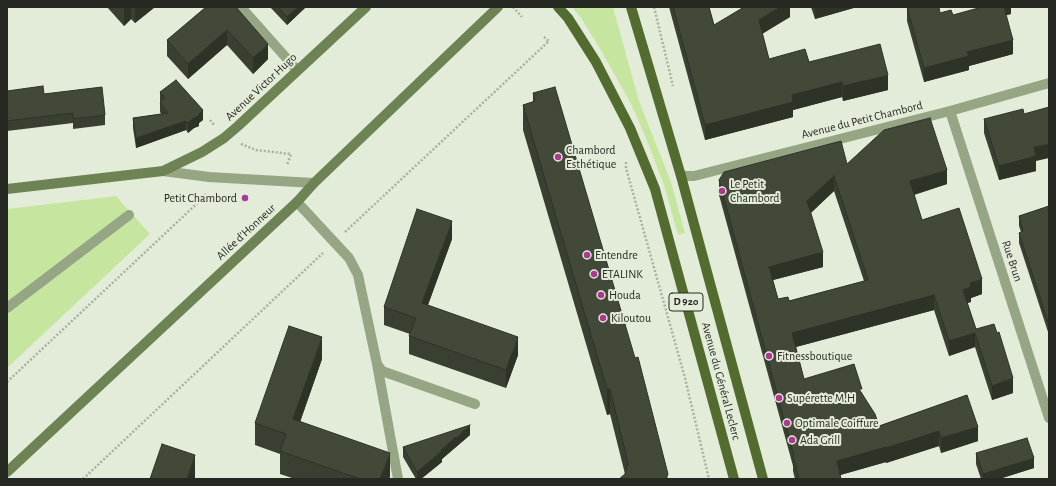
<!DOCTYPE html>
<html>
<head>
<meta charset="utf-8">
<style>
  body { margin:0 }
  #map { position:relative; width:1056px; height:486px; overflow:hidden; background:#e3ecd8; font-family:"Alegreya Sans",sans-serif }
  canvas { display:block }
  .frame { position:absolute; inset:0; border:8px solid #262922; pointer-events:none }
</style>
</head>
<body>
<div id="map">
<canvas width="1056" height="486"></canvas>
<div class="frame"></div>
</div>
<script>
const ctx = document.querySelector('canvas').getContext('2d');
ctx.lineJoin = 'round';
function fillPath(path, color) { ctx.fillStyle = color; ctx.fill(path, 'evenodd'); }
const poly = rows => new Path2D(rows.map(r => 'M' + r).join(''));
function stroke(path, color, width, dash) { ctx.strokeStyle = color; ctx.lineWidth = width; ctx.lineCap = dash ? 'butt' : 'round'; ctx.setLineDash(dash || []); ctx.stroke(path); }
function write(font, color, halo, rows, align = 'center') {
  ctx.font = font + ' "Alegreya Sans",sans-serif'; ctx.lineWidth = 4; ctx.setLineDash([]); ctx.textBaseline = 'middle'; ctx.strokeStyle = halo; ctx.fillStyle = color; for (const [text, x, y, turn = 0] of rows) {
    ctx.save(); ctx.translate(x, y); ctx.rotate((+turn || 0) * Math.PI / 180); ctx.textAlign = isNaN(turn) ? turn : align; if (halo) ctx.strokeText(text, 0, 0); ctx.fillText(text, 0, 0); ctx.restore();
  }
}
const green = poly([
  [572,7,613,7,639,101,671,182,685,233,678,235,664,185,645,136,631,104,602,52,581,18],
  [116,196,150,234,7,368,7,209]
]);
const path = poly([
  [513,7,522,17],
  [654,7,673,86],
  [210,120,215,126],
  [241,144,256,150,291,154,287,165],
  [626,162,626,168,685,378,709,479],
  [345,232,549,41,544,37],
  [7,382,205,196,207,192],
  [83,479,323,253]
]);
const service = poly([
  [7,308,129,215]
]);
const minor = poly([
  [241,7,297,70],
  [950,111,1049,418],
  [681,176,694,176,950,111,1049,83],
  [297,202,349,258,358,275,377,364,382,371,475,404],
  [377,364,398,479]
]);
const tertiary = poly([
  [163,171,209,177,314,183]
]);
const secondary = poly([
  [7,189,163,171,202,152,224,138,238,126,366,7],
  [7,472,297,202,314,183,498,7]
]);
const primary = poly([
  [558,7,568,18,596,62,630,128,655,189,734,479],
  [631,7,681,176,763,479]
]);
const wall = poly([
  [107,7,155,7,135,23,131,19,124,26],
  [206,7,268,59,253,74,227,45,188,79,167,56,167,40],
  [270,7,306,7,287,25],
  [669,7,709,7,714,25,790,7,790,17,762,33,769,59,809,62,888,90,843,101,842,97,793,110,793,117,705,140],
  [811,7,857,7,815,19],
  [907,7,953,15,1011,7,1011,14,1006,15,1013,54,969,66,969,70,924,82,907,21],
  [7,91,44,94,105,115,105,125,73,129,73,123,7,131],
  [160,92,203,120,199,123,199,126,194,128,188,133,186,130,136,148,133,128,133,118,161,114,160,112],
  [533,93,668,479,625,474,610,414,607,415,523,130,523,105,533,102],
  [984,119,1036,161,1036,171,999,180,984,133],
  [847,164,947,184,914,195,922,220,982,294,971,298,971,302,967,303,976,329,1013,393,992,400,975,347,949,356,934,310,796,347,804,379,862,393,879,426,967,395,978,441,941,453,939,446,886,463,886,462,840,475,841,479,795,479,793,471,793,466,719,195,719,180],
  [834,191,864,281,789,301,778,299,773,280,823,267,811,213],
  [1049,206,1049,335,1019,243,1019,233,1021,232,1019,226,1019,216],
  [452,239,428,305,518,355,506,388,409,354,409,336,410,334,384,325,384,307],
  [322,359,300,422,390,476,389,479,295,479,280,474,280,454,255,445,255,423],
  [470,435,442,459,442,462,421,479,416,479,403,457,403,447],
  [976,453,1034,468,999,479,981,479,976,464]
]);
const shadedWall = poly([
  [124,7,131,7,131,19,124,26],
  [135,7,155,7,135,23],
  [298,7,306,7,287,25,287,17],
  [780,7,790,7,790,17,759,36,759,20],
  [822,7,857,7,815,19,815,9],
  [1003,7,1011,7,1011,14,1003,16],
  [227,30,227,45,188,79,188,64],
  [1013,40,1013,54,969,66,969,70,924,82,924,68,967,52],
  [268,44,268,59,253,74,253,58],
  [888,75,888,90,843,101,843,86],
  [842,82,842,97,793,110,793,117,705,140,705,125,792,95],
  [203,110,203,120,199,123,199,126,194,128,188,133,188,123],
  [186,121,186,130,136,148,136,138],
  [1049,144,1049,158,1036,161,1036,171,999,180,999,166,1034,147],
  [947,170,947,184,910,196,910,181],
  [834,176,834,191,807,216,807,201],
  [452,221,452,239,422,321,422,303],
  [823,252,823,267,769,281,769,267],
  [982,279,982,294,971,298,971,302,963,304,963,290,970,283],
  [934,295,934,310,792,348,792,333],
  [975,333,975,347,949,356,949,341],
  [322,337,322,359,293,442,293,419],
  [518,337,518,355,506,388,506,370],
  [1013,378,1013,393,992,400,992,386],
  [607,389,610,389,610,414,607,415],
  [470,425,470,435,442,459,442,462,421,479,417,479,417,472],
  [978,427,978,441,941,453,941,438],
  [939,431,939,446,886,463,886,448],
  [886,447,886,462,837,476,837,461],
  [390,453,390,476,389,479,380,479],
  [195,455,195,478,194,479,187,479],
  [1034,458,1034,468,999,479,983,479,983,474]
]);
const building = poly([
  [206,7,236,7,268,44,253,58,227,30,188,64,167,40,206,7],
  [278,7,298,7,287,17,278,7],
  [673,7,709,7,714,25,744,7,780,7,759,20,769,59,805,49,809,62,880,44,888,75,843,86,842,82,792,95,793,102,705,125,673,7],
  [814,7,822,7,815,9,814,7],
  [907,7,939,7,940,13,951,10,953,15,982,7,1004,7,1013,40,967,52,969,56,924,68,907,7],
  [176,80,203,110,199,114,199,116,194,118,188,123,186,121,136,138,133,118,168,113,160,103,165,98,160,92,176,80],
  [43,86,44,94,102,87,105,115,73,119,73,113,7,121,7,91,43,86],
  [555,87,635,358,638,357,668,474,666,479,619,479,625,474,628,463,610,389,607,389,523,105,535,101,533,93,555,87],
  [1049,107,1049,144,1034,147,1036,156,999,166,984,119,1023,109,1024,114,1049,107],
  [930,118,947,170,910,181,922,220,959,208,982,279,970,283,971,287,963,290,976,329,994,324,997,333,999,332,1013,378,992,386,975,333,949,341,934,295,792,333,804,379,854,364,862,389,859,389,875,414,879,426,967,395,978,427,941,438,939,431,886,448,886,447,837,461,841,479,799,479,793,456,794,456,719,180,724,172,841,141,847,164,884,130,930,118],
  [834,176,868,280,789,301,788,297,778,299,769,267,823,252,807,201,834,176],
  [1049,206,1049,325,1019,233,1023,231,1019,216,1049,206],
  [417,209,452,221,422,303,518,337,506,370,409,336,416,318,384,307,417,209],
  [289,326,322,337,293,419,390,453,380,479,360,479,280,451,286,434,255,423,289,326],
  [470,425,441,450,442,451,417,472,403,447,470,425],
  [1027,438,1034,458,983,474,976,453,1027,438],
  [162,444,195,455,187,479,150,479,162,444]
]);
const markers = [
  [558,157,4,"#ac3891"],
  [722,191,4,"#ac3891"],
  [245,198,4,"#ac3891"],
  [587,255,4,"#ac3891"],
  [594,274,4,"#ac3891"],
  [601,295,4,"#ac3891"],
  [603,318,4,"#ac3891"],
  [769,356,4,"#ac3891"],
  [779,398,4,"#ac3891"],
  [787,423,4,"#ac3891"],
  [792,440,4,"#ac3891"]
];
const shields = [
  [686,302,34]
];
const shieldNames = [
  ["D 920",686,302]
];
const streetNames = [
  ["Avenue Victor Hugo",261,87,-43],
  ["Avenue du Petit Chambord",862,120,-14],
  ["Allée d'Honneur",246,232,-43],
  ["Rue Brun",1012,261,72],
  ["Avenue du Général Leclerc",721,381,75]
];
const poiNames = [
  ["Chambord",566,150],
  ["Esthétique",566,164],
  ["Le Petit",730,184],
  ["Chambord",730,198],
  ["Petit Chambord",237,198,"right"],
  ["Entendre",595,255],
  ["ETALINK",602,274],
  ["Houda",609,295],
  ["Kiloutou",611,318],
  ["Fitnessboutique",777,356],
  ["Supérette M.H",787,398],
  ["Optimale Coiffure",795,423],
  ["Ada Grill",800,440]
];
fillPath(green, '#c6e6a0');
stroke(path, '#a9b0a0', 2.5, [2, 2]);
stroke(service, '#96a584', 10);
stroke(minor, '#96a584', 10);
stroke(tertiary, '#96a584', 10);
stroke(secondary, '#6e8354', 10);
stroke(primary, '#526b2f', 10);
fillPath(wall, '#393f31');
fillPath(shadedWall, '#2e3328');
fillPath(building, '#424939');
stroke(building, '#2e3328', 1);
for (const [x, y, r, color] of markers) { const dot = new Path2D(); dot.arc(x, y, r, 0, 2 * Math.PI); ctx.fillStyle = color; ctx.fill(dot); stroke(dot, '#e3ecd8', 1.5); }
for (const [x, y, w] of shields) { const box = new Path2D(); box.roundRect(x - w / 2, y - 9, w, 18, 3); ctx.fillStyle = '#e3ecd8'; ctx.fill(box); stroke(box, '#262922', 1); }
write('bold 11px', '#262922', null, shieldNames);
write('12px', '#262922', '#e3ecd8', streetNames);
write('12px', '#262922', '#e3ecd8', poiNames, 'left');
</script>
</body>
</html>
